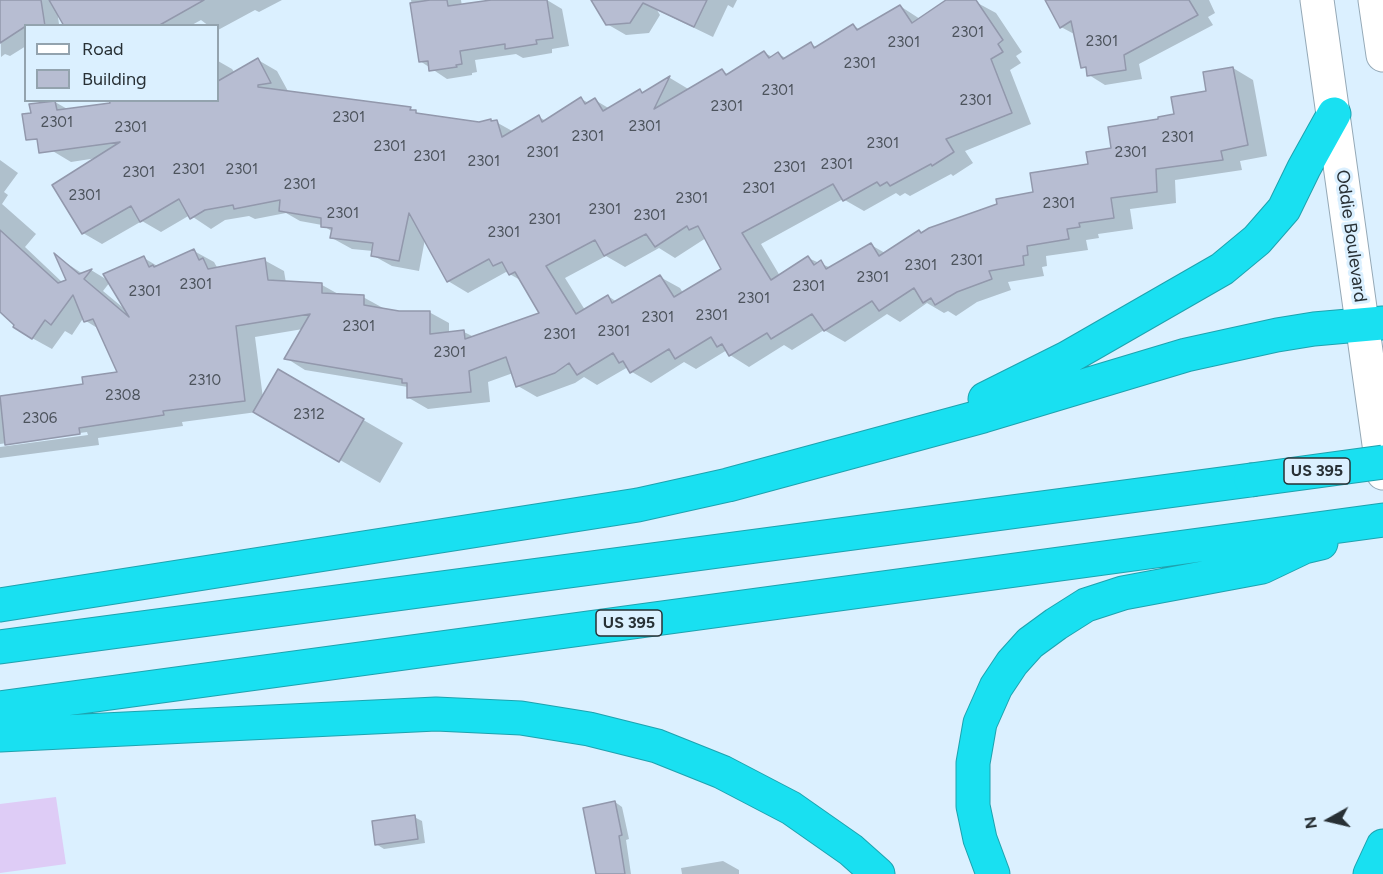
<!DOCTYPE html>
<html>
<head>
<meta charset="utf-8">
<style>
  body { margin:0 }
  #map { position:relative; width:1383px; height:874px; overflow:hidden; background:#dbf0ff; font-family:Figtree,sans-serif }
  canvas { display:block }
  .legend { position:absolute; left:24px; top:24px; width:195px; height:78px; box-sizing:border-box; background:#dbf0ff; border:2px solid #93a3ae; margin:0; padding:8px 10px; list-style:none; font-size:18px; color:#283035 }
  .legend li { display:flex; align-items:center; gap:12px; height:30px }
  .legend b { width:30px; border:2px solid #93a3ae }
  .north { position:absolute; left:1299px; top:790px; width:60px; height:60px; -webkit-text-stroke:4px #dbf0ff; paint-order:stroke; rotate:262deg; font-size:16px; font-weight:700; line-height:24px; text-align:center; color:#283035 }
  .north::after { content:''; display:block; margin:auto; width:21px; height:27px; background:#283035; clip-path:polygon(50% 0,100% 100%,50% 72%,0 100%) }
</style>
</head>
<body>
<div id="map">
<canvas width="1383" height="874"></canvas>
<ul class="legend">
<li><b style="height:8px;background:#fff"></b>Road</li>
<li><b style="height:16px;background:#b7bdd2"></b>Building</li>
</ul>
<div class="north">N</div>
</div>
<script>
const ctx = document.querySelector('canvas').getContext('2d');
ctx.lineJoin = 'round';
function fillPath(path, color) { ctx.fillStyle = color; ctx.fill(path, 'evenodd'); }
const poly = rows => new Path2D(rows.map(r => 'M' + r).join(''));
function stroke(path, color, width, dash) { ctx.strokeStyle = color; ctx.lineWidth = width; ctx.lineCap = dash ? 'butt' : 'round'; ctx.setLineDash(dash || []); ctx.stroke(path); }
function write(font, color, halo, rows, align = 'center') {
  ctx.font = font + ' Figtree,sans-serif'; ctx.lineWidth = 6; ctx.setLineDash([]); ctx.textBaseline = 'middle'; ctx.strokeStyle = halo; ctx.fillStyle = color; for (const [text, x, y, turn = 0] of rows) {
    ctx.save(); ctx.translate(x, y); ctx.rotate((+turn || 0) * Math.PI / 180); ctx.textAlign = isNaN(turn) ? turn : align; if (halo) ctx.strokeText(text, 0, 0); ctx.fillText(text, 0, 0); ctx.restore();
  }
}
const green = poly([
  [56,797,66,864,0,873,0,804]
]);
const shadow = poly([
  [0,0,282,0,259,12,255,10,218,30,218,26,209,26,201,20,190,26,66,26,57,10,59,24,26,26,26,46,10,56,5,54,1,57],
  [411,0,461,0,462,6,516,0,547,0,562,9,569,46,552,49,552,53,523,58,516,54,475,60,477,72,472,73,472,75,447,79,420,61],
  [599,0,737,0,733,8,728,5,713,37,657,10,660,15,649,33,626,35,607,24],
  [949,0,972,0,996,13,1022,52,1016,56,1021,63,1010,70,1031,124,965,151,973,163,953,176,951,174,910,196,905,193,900,196,896,193,864,211,843,199,761,244,780,276,808,258,831,268,871,245,885,253,922,234,1034,193,1089,165,1160,120,1175,116,1208,92,1233,68,1253,80,1267,156,1240,161,1242,170,1175,180,1176,203,1130,209,1133,229,1098,234,1099,238,1086,240,1088,250,1046,256,1047,266,1042,267,1044,276,1008,282,1011,290,977,302,956,316,948,311,944,313,927,303,900,322,887,314,845,342,824,330,792,350,784,345,749,367,730,355,727,350,696,369,684,362,651,383,632,372,628,367,597,385,584,377,575,383,537,397,518,386,513,373,488,382,490,402,428,409,409,398,408,387,305,370,286,358,303,329,255,337,263,398,279,371,403,443,380,483,257,412,182,422,183,426,98,438,99,445,0,458,0,447,88,435,87,432,0,444,0,403,85,386,119,373,99,329,86,321,84,317,72,335,65,331,52,349,32,338,0,310,0,160,18,173,4,192,8,195,2,204,36,234,25,247,63,283,68,281,57,257,83,274,91,270,109,281,144,258,159,267,194,251,214,262,218,269,264,260,284,271,286,283,322,285,340,295,363,297,383,308,383,310,399,313,429,312,449,323,449,333,464,332,474,337,541,314,522,281,506,272,468,293,448,281,425,239,419,271,392,266,372,255,373,251,352,249,332,238,333,232,322,225,300,221,286,213,255,219,249,216,225,220,211,229,190,215,161,232,142,221,102,244,83,233,97,158,71,162,51,150,55,102,69,110,218,100,218,61,232,69,235,73,258,60,277,71,289,93,411,109,423,116,479,123,491,121,496,122,514,132,539,117,546,121,581,99,589,103,595,100,610,109,640,91,645,94,670,78,690,90,722,71,729,75,764,53,773,57,778,54,786,58,811,44,818,48,853,25,860,30,900,6,920,19],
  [706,238,723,269,683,293,680,288,660,277,617,302,608,296,585,310,565,278,606,256,625,267,659,248,675,258],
  [110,282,127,311,103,291],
  [1049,0,1209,0,1215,13,1208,17,1213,25,1139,64,1142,79,1105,85,1089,75,1088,70,1083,67,1076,35,1061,27],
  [615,802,622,807,629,839,626,840,631,874,597,874],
  [414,817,422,821,425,843,384,849,376,844],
  [723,861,739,870,739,874,682,874,681,868]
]);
const building = poly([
  [0,0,41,0,45,26,26,26,0,43,0,0],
  [49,0,204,0,158,26,64,26,49,0],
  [430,0,447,0,448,6,491,0,547,0,553,38,536,40,537,44,505,49,505,44,460,51,462,64,456,65,457,67,429,71,428,61,419,62,410,3,430,0],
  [591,0,707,0,694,27,643,3,630,23,606,25,591,0],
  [946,0,976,0,1003,40,998,44,1003,52,991,59,1012,113,946,139,954,152,932,166,931,164,890,186,887,182,880,186,877,182,843,201,833,184,742,233,771,280,808,256,814,265,821,260,826,269,871,243,879,256,919,230,921,233,929,228,997,204,996,199,1033,192,1030,173,1088,164,1086,152,1111,148,1108,127,1158,119,1158,117,1174,114,1171,97,1206,91,1203,72,1233,67,1248,145,1221,151,1223,160,1156,169,1157,192,1111,198,1114,218,1079,223,1080,227,1067,229,1069,239,1027,246,1028,255,1023,256,1024,265,989,271,992,279,957,292,935,305,931,298,923,303,914,288,879,311,872,301,824,331,812,314,771,339,767,333,729,356,722,344,717,347,711,337,675,359,669,349,630,373,623,361,619,363,613,353,577,375,569,363,555,373,516,387,506,357,469,371,471,392,407,398,407,383,402,383,402,379,284,359,310,314,236,326,245,401,163,411,164,415,79,428,80,434,5,445,0,396,83,384,82,377,117,372,93,319,84,322,73,295,51,325,45,320,32,339,13,327,14,325,0,312,0,230,58,283,66,280,54,253,79,274,92,269,84,279,129,317,103,274,144,256,149,267,153,265,154,267,194,249,199,260,203,258,208,269,265,258,268,280,322,283,322,293,364,295,364,305,399,311,430,311,430,334,464,330,465,339,539,313,515,272,509,275,502,262,493,266,489,259,447,282,409,213,399,261,371,256,373,243,330,238,332,228,321,227,321,218,279,211,280,200,234,209,233,205,205,210,190,219,179,199,140,222,131,206,82,234,52,185,120,142,39,153,37,139,26,140,22,114,31,113,29,104,55,101,57,110,110,103,109,100,218,100,218,81,258,58,271,83,258,85,258,87,411,107,410,110,416,110,416,113,479,122,491,119,491,121,497,120,502,137,539,115,542,122,581,97,585,104,595,98,603,111,640,89,642,93,670,76,654,109,722,69,726,75,764,51,769,58,778,52,783,59,811,42,814,48,853,24,857,30,900,5,912,23,946,0],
  [687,226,689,230,698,226,721,269,674,297,660,275,612,303,608,295,576,314,546,266,595,240,604,256,646,234,655,247,687,226],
  [1045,0,1189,0,1198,15,1124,55,1126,70,1087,76,1086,67,1081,68,1071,21,1060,28,1045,0],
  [278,369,364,419,339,462,253,412,278,369],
  [615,801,622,835,619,836,625,874,596,874,583,808,615,801],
  [415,815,418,839,375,845,372,821,415,815]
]);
const secondary = poly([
  [1317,0,1383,473],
  [1375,0,1383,55]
]);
const motorway = poly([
  [985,399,1067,358,1222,269,1257,240,1284,209,1304,168,1334,114],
  [0,605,638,505,728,485,983,416,1186,355,1277,335,1314,329,1383,323],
  [0,647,1251,480],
  [0,708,1383,520],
  [0,735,436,714,521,718,589,729,657,746,722,772,791,808,851,850,878,874],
  [993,874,980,839,973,806,973,763,980,723,996,687,1012,663,1030,643,1056,624,1086,605,1123,593,1262,567,1304,547,1321,543],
  [1370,874,1383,846]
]);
const motorwayBridge = poly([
  [1251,480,1383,462]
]);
const numberNames = [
  ["2301",968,33],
  ["2301",1102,42],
  ["2301",904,43],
  ["2301",860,64],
  ["2301",778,91],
  ["2301",976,101],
  ["2301",727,107],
  ["2301",349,118],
  ["2301",57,123],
  ["2301",645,127],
  ["2301",131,128],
  ["2301",588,137],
  ["2301",1178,138],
  ["2301",883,144],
  ["2301",390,147],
  ["2301",543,153],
  ["2301",1131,153],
  ["2301",430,157],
  ["2301",484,162],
  ["2301",837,165],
  ["2301",790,168],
  ["2301",189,170],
  ["2301",242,170],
  ["2301",139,173],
  ["2301",300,185],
  ["2301",759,189],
  ["2301",85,196],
  ["2301",692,199],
  ["2301",1059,204],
  ["2301",605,210],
  ["2301",343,214],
  ["2301",650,216],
  ["2301",545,220],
  ["2301",504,233],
  ["2301",967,261],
  ["2301",921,266],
  ["2301",873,278],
  ["2301",196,285],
  ["2301",809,287],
  ["2301",145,292],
  ["2301",754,299],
  ["2301",712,316],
  ["2301",658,318],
  ["2301",359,327],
  ["2301",614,332],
  ["2301",560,335],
  ["2301",450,353],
  ["2310",205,381],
  ["2308",123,396],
  ["2312",309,415],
  ["2306",40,419]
];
const shields = [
  [1317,471,66],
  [629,623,66]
];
const shieldNames = [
  ["US 395",1317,471],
  ["US 395",629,623]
];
const streetNames = [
  ["Oddie Boulevard",1351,236,82]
];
fillPath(green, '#deccf6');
fillPath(shadow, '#0003');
fillPath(building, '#b7bdd2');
stroke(building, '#9298ac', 1.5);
stroke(secondary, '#95a9b7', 35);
stroke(motorway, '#1ea2af', 35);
stroke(secondary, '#fff', 33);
stroke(motorway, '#19e0f1', 33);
stroke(motorwayBridge, '#1ea2af', 35, []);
stroke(motorwayBridge, '#19e0f1', 33);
write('15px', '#4c535c', null, numberNames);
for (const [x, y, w] of shields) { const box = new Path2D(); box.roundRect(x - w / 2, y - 13, w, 26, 4.5); ctx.fillStyle = '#dbf0ff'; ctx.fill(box); stroke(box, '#283035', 1.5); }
write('bold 16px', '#283035', null, shieldNames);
write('18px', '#283035', '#dbf0ff', streetNames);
</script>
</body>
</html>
